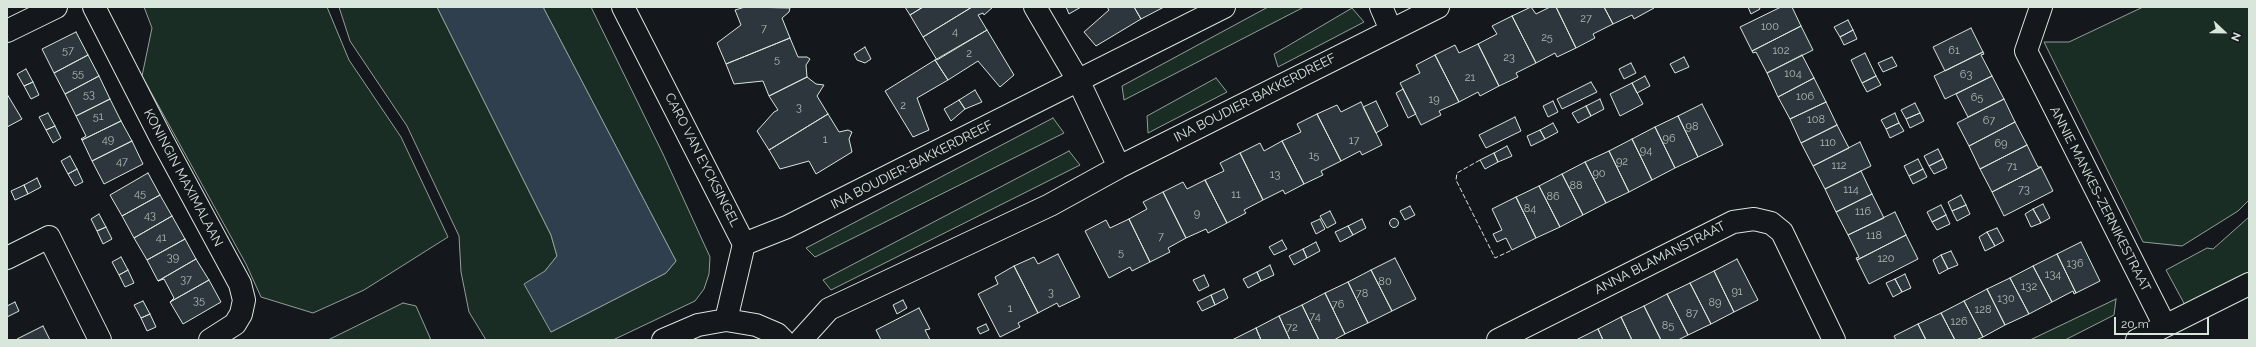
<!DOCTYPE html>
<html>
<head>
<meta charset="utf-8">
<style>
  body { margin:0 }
  #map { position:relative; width:2256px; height:347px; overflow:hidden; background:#14181c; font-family:Raleway,sans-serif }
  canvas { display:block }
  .frame { position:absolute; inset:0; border:8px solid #d8e6dc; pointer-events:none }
  .north { position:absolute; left:2204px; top:12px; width:40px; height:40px; -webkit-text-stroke:3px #14181c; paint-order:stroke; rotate:112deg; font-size:11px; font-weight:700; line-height:16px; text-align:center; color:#d8e6dc }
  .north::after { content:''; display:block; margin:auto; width:14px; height:18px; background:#d8e6dc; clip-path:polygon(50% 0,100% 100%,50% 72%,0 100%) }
  .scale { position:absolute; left:2114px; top:317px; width:95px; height:18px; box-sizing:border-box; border:2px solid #d8e6dc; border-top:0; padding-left:5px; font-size:12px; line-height:14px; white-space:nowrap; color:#d8e6dc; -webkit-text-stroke:3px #14181c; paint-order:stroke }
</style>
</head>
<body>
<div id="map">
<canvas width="2256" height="347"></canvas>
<div class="frame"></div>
<div class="north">N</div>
<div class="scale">20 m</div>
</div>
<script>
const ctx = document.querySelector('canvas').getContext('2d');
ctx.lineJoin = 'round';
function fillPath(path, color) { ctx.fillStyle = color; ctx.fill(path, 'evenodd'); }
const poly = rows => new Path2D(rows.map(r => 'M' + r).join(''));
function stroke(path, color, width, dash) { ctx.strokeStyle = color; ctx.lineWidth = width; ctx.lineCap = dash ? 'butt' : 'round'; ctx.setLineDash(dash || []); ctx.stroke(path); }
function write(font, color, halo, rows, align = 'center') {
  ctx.font = font + ' Raleway,sans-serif'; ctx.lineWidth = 3; ctx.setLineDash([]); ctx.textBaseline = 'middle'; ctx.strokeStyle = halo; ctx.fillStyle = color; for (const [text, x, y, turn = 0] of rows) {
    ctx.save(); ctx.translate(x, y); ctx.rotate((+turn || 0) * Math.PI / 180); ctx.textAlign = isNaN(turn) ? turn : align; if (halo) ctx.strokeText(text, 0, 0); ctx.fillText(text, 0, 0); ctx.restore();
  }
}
const green = poly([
  [144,7,327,7,349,60,401,137,448,237,364,290,313,313,261,297,246,264,142,76,152,28,144,7],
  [339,7,437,7,551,235,557,256,545,271,551,332,666,273,676,261,543,7,591,7,663,154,710,257,709,274,704,289,695,301,613,340,486,340,469,312,461,272,459,236,407,126,350,41,339,7],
  [1268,7,1304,7,1124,100,1122,86,1268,7],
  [2143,7,2249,7,2249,200,2238,211,2182,246,2143,242,2044,42,2069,42,2143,7],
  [1352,8,1364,22,1278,67,1274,54,1352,8],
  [1216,78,1227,92,1148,133,1147,116,1216,78],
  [1053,118,1064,133,815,257,806,248,1053,118],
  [1069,151,1080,165,831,290,823,280,1069,151],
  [2249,217,2249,272,2185,305,2166,270,2207,248,2213,249,2249,217],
  [2116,299,2114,315,2065,340,2030,340,2116,299],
  [403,303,416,306,431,340,328,340,403,303]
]);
const water = poly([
  [437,7,543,7,676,261,666,273,551,332,524,284,545,271,557,256,551,235,437,7]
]);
const building = poly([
  [745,7,790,8,789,12,782,18,790,38,726,64,717,43,741,25,735,10,745,7],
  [905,7,923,7,910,15,905,7],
  [923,7,972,7,923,37,910,15,923,7],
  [972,7,993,7,984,15,983,13,978,15,987,30,937,60,923,37,972,7],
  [1066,7,1081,7,1069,14,1066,7],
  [1107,7,1134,7,1141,19,1096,46,1084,32,1109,10,1107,7],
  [1134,7,1164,7,1141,19,1134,7],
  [1531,7,1536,14,1550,7,1556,7,1576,48,1557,57,1555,53,1536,63,1512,16,1531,7],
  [1556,7,1604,7,1613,24,1593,34,1595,38,1576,48,1556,7],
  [1604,7,1653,7,1654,8,1634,19,1632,15,1613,24,1604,7],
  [1748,7,1759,7,1760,9,1751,14,1748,7],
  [1781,7,1792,7,1801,26,1752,51,1740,27,1781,7],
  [1512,16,1536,63,1516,73,1518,77,1499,86,1478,44,1497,34,1492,26,1512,16],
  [1848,20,1853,30,1840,37,1834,27,1848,20],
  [1801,26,1813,50,1767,73,1756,52,1753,53,1752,51,1801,26],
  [1971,28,1983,52,1945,71,1933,47,1971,28],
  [987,30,1014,75,1000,87,978,61,948,80,935,60,987,30],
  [1853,30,1857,39,1844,45,1840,37,1853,30],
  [76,32,88,55,54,73,42,49,76,32],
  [790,38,798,57,807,57,810,59,806,65,807,77,769,96,763,81,734,84,726,64,790,38],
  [1478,44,1499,86,1480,96,1478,92,1459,102,1435,55,1455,45,1459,53,1478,44],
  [865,47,871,59,865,63,857,60,854,54,865,47],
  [1983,52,1984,54,1981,55,1992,76,1945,99,1934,76,1983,52],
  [1865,53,1876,76,1862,83,1851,60,1865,53],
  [88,55,99,76,65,94,54,73,88,55],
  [1435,55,1459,102,1439,111,1441,115,1421,125,1400,83,1420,73,1416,65,1435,55],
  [1802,55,1814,78,1778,97,1767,73,1802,55],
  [1684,57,1689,67,1675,73,1670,64,1684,57],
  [1892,57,1897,66,1883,72,1878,63,1892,57],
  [935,60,948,80,917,98,929,130,913,137,885,91,935,60],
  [1631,63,1636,73,1624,79,1619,69,1631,63],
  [26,69,33,82,24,86,17,74,26,69],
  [99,76,110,99,76,116,65,94,99,76],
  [1645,76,1650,86,1637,93,1632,83,1645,76],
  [1876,76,1881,85,1867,92,1862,83,1876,76],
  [1992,76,2004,99,1968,117,1956,94,1992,76],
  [807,77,816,84,824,85,817,96,828,114,769,150,757,131,774,112,778,110,769,96,807,77],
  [1814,78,1826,102,1790,119,1778,97,1814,78],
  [33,82,39,95,31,99,24,86,33,82],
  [1591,82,1597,92,1562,109,1557,99,1591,82],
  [1632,83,1643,104,1620,116,1610,94,1632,83],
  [1403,89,1416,114,1408,118,1396,93,1403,89],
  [975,90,982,102,965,109,959,100,975,90],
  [7,94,22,119,7,127,7,94],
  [110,99,121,121,82,140,81,139,86,136,76,116,110,99],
  [1600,99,1604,109,1591,116,1586,106,1600,99],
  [2004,99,2015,122,1969,146,1957,123,2004,99],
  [959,100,965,109,951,121,944,109,959,100],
  [1376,101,1388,126,1376,133,1363,107,1376,101],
  [1553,101,1558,112,1548,117,1543,106,1553,101],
  [1361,102,1382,145,1362,155,1360,151,1341,161,1317,114,1337,105,1341,112,1361,102],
  [1826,102,1837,125,1801,143,1790,119,1826,102],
  [1915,103,1920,113,1906,119,1901,110,1915,103],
  [1702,104,1723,145,1698,157,1678,116,1702,104],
  [1586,106,1591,116,1578,123,1572,113,1586,106],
  [48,113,55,126,46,130,39,117,48,113],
  [1895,113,1899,123,1886,129,1881,120,1895,113],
  [1920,113,1924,121,1910,128,1906,119,1920,113],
  [828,114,839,132,848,130,852,132,849,139,852,152,816,174,809,161,780,169,769,150,828,114],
  [1317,114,1341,161,1321,171,1323,175,1304,184,1282,141,1301,132,1297,124,1317,114],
  [1678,116,1698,157,1675,168,1655,127,1678,116],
  [1515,117,1521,131,1486,148,1479,135,1515,117],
  [121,121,132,141,92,161,82,140,121,121],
  [2015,122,2027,145,1980,169,1969,146,2015,122],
  [1553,123,1558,132,1545,139,1540,130,1553,123],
  [1899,123,1904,131,1890,138,1886,129,1899,123],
  [1837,125,1849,148,1813,166,1801,143,1837,125],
  [55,126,61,138,53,143,46,130,55,126],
  [1655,127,1675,168,1652,180,1632,139,1655,127],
  [1540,130,1545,139,1531,146,1527,136,1540,130],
  [1632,139,1652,180,1629,192,1609,151,1632,139],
  [132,141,143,164,104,184,92,161,132,141],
  [1282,141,1304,184,1285,194,1283,190,1263,200,1240,153,1260,143,1264,151,1282,141],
  [1860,142,1871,166,1825,189,1813,166,1860,142],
  [2027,145,2038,167,2041,167,1992,192,1980,169,2027,145],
  [1507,146,1512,156,1498,162,1494,153,1507,146],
  [1938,149,1943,159,1929,166,1924,156,1938,149],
  [1609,151,1629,192,1606,203,1585,162,1609,151],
  [1240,153,1263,200,1244,210,1246,213,1227,223,1205,180,1224,171,1220,163,1240,153],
  [1494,153,1498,162,1485,169,1480,160,1494,153],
  [70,156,77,169,68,174,61,161,70,156],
  [1918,159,1923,169,1909,176,1904,166,1918,159],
  [1943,159,1947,168,1934,174,1929,166,1943,159],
  [1585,162,1606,203,1583,215,1562,174,1585,162],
  [2041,167,2053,191,2004,216,1992,192,2041,167],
  [77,169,83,182,75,186,68,174,77,169],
  [1923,169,1927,177,1913,184,1909,176,1923,169],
  [1861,171,1872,194,1836,212,1825,189,1861,171],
  [148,173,160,195,122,216,110,195,148,173],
  [1562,174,1583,215,1560,227,1539,186,1562,174],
  [37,178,41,187,28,194,24,185,37,178],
  [1205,180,1227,223,1208,233,1206,229,1186,238,1163,192,1183,182,1187,189,1205,180],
  [24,185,28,194,15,200,11,191,24,185],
  [1539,186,1560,227,1536,238,1516,197,1539,186],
  [1163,192,1186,238,1168,248,1170,252,1150,262,1129,219,1147,209,1143,202,1163,192],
  [1872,194,1884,218,1848,235,1836,212,1872,194],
  [160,195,172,216,134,238,122,216,160,195],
  [1961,195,1966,205,1952,211,1948,202,1961,195],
  [1516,197,1536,238,1512,250,1506,238,1497,242,1493,234,1502,230,1492,209,1516,197],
  [2043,204,2050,218,2041,223,2033,209,2043,204],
  [1941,205,1946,215,1932,222,1927,212,1941,205],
  [1966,205,1970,214,1957,221,1952,211,1966,205],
  [1410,206,1415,215,1405,220,1400,211,1410,206],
  [2033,209,2041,223,2031,227,2025,214,2033,209],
  [1330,211,1336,223,1327,228,1320,216,1330,211],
  [1895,212,1906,235,1857,260,1856,258,1859,257,1848,235,1895,212],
  [99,214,106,227,97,231,91,219,99,214],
  [1946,215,1950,224,1937,230,1932,222,1946,215],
  [172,216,185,239,147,260,134,238,172,216],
  '1389.5 223a4.5 4.5 0 1 1 9 0a4.5 4.5 0 1 1-9 0Z',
  [1129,219,1150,262,1132,271,1130,267,1109,278,1085,231,1106,220,1110,228,1129,219],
  [1320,219,1325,229,1316,234,1311,223,1320,219],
  [1362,219,1366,228,1353,235,1348,226,1362,219],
  [1348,226,1353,235,1340,242,1335,232,1348,226],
  [106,227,112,239,103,244,97,231,106,227],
  [1997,228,2004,241,1995,246,1987,232,1997,228],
  [1987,232,1995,246,1985,251,1979,237,1987,232],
  [1906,235,1918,259,1869,284,1857,260,1906,235],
  [185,239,196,259,158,281,147,260,185,239],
  [1282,240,1287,249,1274,255,1269,247,1282,240],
  [1316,242,1320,251,1307,258,1303,249,1316,242],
  [2081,242,2100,281,2076,293,2057,254,2081,242],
  [1303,249,1307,258,1294,265,1289,256,1303,249],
  [1951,251,1958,265,1948,269,1941,255,1951,251],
  [1058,254,1080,297,1059,307,1057,303,1038,313,1014,266,1034,257,1038,264,1058,254],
  [2057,254,2076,293,2074,294,2073,291,2052,302,2033,266,2057,254],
  [1941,255,1948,269,1939,274,1933,260,1941,255],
  [121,257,128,270,119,275,112,262,121,257],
  [1395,258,1416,299,1392,311,1371,270,1395,258],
  [196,259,209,280,170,302,174,298,164,279,158,281,196,259],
  [1737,259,1758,300,1734,312,1714,271,1737,259],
  [1270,265,1274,275,1261,281,1257,272,1270,265],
  [1014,266,1038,313,1018,323,1020,327,1000,337,978,294,998,284,995,277,1014,266],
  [2033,266,2052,302,2029,314,2010,278,2033,266],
  [128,270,134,283,125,287,119,275,128,270],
  [1371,270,1392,311,1368,323,1348,282,1371,270],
  [1714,271,1734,312,1711,324,1690,283,1714,271],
  [1257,272,1261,281,1248,288,1243,279,1257,272],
  [1905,274,1911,288,1902,292,1895,279,1905,274],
  [1204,275,1209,286,1199,291,1193,280,1204,275],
  [2010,278,2029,314,2005,325,1987,289,2010,278],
  [1895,279,1902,292,1893,297,1886,283,1895,279],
  [209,280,221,302,183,324,170,302,209,280],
  [1348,282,1368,323,1345,334,1325,293,1348,282],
  [1690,283,1711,324,1688,335,1667,294,1690,283],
  [1224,289,1228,298,1215,305,1211,295,1224,289],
  [1987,289,2005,325,1983,337,1964,301,1987,289],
  [1325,293,1345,334,1334,340,1319,340,1302,305,1325,293],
  [1667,294,1688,335,1678,340,1661,340,1644,306,1667,294],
  [1211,295,1215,305,1202,311,1197,302,1211,295],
  [903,300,907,308,897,314,893,305,903,300],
  [143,301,150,314,141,318,134,305,143,301],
  [1964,301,1983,337,1976,340,1955,340,1941,313,1964,301],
  [15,302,19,311,7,317,7,306,15,302],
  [1302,305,1319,340,1290,340,1279,316,1302,305],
  [1644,306,1661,340,1632,340,1621,317,1644,306],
  [919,308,930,329,925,330,930,340,881,340,876,330,919,308],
  [1941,313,1955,340,1926,340,1918,324,1941,313],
  [150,314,156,327,147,331,141,318,150,314],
  [1279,316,1290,340,1261,340,1256,328,1279,316],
  [1621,317,1632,340,1603,340,1598,329,1621,317],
  [986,324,989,330,980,334,977,328,986,324],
  [1918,324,1926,340,1896,340,1894,336,1918,324],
  [43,326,50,340,17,340,17,339,43,326],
  [1256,328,1261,340,1232,340,1256,328],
  [1598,329,1603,340,1576,340,1598,329]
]);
const minor = poly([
  [94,7,161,138,240,284,244,300,241,314,235,324,210,340],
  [623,7,744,244,726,320],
  [1035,7,1079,82,1119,167],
  [1381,7,1391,30],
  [2041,7,2026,51,2165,326,2249,284],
  [7,31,56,7],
  [744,244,787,227,1224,7],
  [7,258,49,237,100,340],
  [663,340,698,325,726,320,756,325,777,334,783,340],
  [801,340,829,309,1050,205,1119,167,1438,7],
  [1498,340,1733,222,1754,219,1771,223,1782,232,1834,340],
  [2137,340,2165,326]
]);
const fence = poly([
  [1480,160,1457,173,1456,180,1495,258,1512,250]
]);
const numberNames = [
  ["27",1586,19],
  ["100",1770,27],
  ["7",764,29],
  ["4",955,32],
  ["25",1547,38],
  ["57",68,51],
  ["102",1781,51],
  ["61",1954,51],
  ["2",969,54],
  ["23",1509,58],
  ["5",777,60],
  ["55",78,74],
  ["104",1793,74],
  ["63",1966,75],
  ["21",1470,78],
  ["53",89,95],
  ["106",1805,97],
  ["65",1977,98],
  ["19",1434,100],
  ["2",903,106],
  ["3",799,108],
  ["51",98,117],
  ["108",1816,120],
  ["67",1989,121],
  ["98",1692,127],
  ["96",1669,139],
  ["49",108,140],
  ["1",825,140],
  ["17",1354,141],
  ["110",1828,143],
  ["69",2001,144],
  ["94",1646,151],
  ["15",1314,156],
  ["47",122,162],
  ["92",1622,162],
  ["112",1839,166],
  ["71",2012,167],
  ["90",1599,174],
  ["13",1275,175],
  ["88",1576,186],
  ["114",1851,190],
  ["73",2024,190],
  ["45",140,194],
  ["11",1236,195],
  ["86",1553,197],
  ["84",1530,209],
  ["116",1863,212],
  ["9",1197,214],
  ["43",150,216],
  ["118",1874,236],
  ["7",1161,237],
  ["41",161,238],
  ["5",1121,253],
  ["39",173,258],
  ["120",1886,259],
  ["136",2075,264],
  ["134",2053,275],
  ["37",186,280],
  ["80",1385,282],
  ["132",2029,287],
  ["91",1737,292],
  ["3",1051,293],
  ["78",1362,294],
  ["130",2006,299],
  ["35",199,301],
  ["89",1715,303],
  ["76",1338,305],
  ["1",1010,309],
  ["128",1983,310],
  ["87",1692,314],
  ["74",1315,317],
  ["126",1959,322],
  ["85",1668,326],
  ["72",1292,328]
];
const streetNames = [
  ["INA BOUDIER-BAKKERDREEF",1255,98,-27],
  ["CARO VAN EYCKSINGEL",702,160,63],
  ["INA BOUDIER-BAKKERDREEF",912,165,-27],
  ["KONINGIN MAXIMALAAN",183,178,62],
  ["ANNIE MANKES-ZERNIKESTRAAT",2100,199,63],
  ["ANNA BLAMANSTRAAT",1660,258,-27]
];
fillPath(green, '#1a2d24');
stroke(green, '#939e99', 1);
fillPath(water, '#2f3f4d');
stroke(water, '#939e99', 1);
fillPath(building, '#2c363c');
stroke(building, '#d8e6dc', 1);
stroke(minor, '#d8e6dc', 24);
stroke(minor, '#14181c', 22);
stroke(fence, '#d8e6dc', 1, [5, 2]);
write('11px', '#adbab4', null, numberNames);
write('13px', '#d8e6dc', '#14181c', streetNames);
</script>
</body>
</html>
